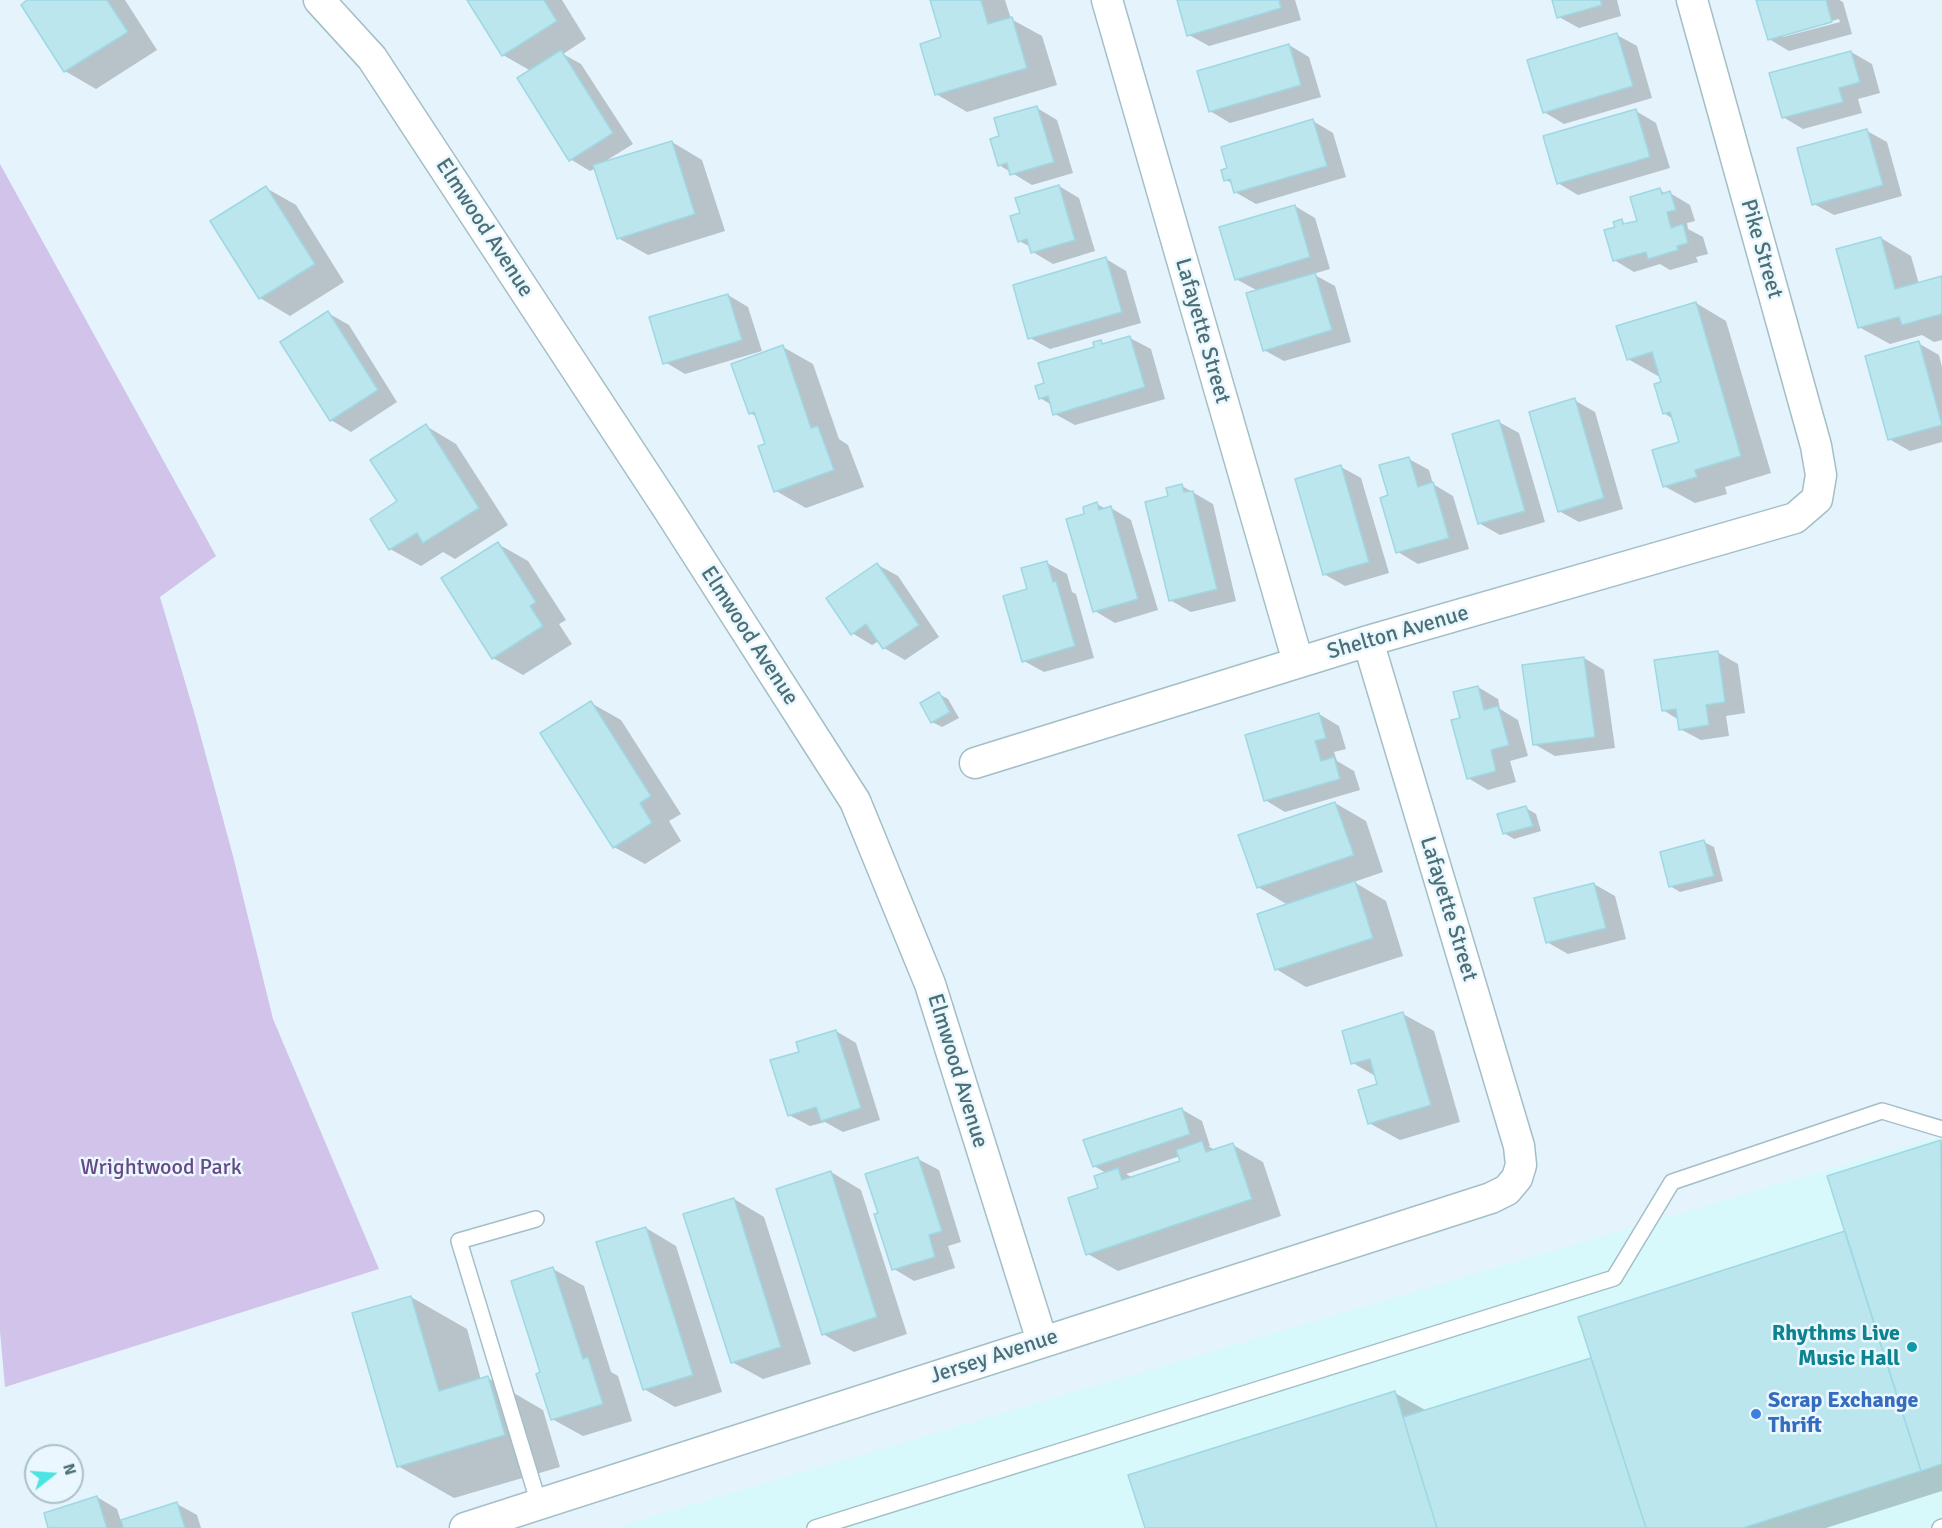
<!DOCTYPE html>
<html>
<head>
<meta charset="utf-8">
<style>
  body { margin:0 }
  #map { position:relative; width:1942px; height:1528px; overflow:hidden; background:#e5f3fc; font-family:Signika,sans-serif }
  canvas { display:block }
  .north { position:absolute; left:24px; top:1444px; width:60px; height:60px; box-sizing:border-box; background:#ebf7ff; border:2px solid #abc1c7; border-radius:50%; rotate:73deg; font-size:16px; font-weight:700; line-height:24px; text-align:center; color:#4a6f74 }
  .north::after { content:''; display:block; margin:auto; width:21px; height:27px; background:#4ce4e3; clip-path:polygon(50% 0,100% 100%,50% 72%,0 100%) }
</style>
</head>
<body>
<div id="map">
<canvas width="1942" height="1528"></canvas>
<div class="north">N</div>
</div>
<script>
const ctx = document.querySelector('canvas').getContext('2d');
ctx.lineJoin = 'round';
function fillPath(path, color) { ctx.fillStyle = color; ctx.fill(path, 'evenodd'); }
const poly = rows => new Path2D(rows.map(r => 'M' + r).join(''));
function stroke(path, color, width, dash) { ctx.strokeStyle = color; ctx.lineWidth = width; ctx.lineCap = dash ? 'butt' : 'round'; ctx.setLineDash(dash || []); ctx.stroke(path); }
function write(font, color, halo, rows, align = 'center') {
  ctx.font = font + ' Signika,sans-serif'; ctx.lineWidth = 5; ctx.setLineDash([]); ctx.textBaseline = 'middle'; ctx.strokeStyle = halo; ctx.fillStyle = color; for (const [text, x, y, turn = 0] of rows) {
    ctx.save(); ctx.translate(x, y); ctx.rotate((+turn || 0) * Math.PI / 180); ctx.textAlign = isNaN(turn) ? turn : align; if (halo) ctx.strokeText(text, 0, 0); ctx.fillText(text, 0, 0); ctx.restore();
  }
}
const commercial = poly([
  [1942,1136,1942,1528,613,1528]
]);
const green = poly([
  [0,164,216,556,160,597,196,719,233,856,273,1019,379,1269,5,1387,0,1331]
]);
const shadow = poly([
  [29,0,125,0,157,50,96,89,65,71],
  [469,0,562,0,586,39,563,54,581,64,633,144,604,162,672,142,702,160,725,231,648,255,618,238,596,168,590,171,570,159,531,71,503,55],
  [931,0,1005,0,1011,19,1042,36,1057,85,967,112,936,94,942,38],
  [1178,0,1295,0,1301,20,1209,46,1189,35],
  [1554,0,1617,0,1621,16,1579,28,1559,17],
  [1758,0,1839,0,1843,2,1852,34,1789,51,1769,39],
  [1839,19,1840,22,1783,37,1783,34],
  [1617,35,1637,46,1652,98,1564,124,1544,112],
  [1289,45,1309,57,1321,97,1230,123,1210,111],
  [1851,52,1872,64,1880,93,1858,99,1862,113,1803,129,1783,117],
  [1037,108,1057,120,1073,173,1032,185,999,165,1000,137],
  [1636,111,1656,123,1670,168,1578,195,1558,183],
  [1313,121,1333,133,1346,177,1256,204,1235,192,1233,184,1226,180],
  [1867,131,1887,142,1902,196,1834,215,1814,204],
  [1059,186,1079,198,1095,251,1053,264,1033,252,1031,247,1019,241,1022,214],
  [266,188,296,205,344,282,290,316,260,298],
  [1660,190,1666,194,1670,193,1690,205,1695,221,1687,223,1688,229,1703,237,1708,254,1696,257,1698,262,1670,270,1660,264,1634,272,1614,260,1616,228,1621,221,1628,225,1639,222],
  [1295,206,1315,218,1330,269,1313,274,1335,286,1351,342,1284,361,1264,350,1258,291,1236,279],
  [1881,238,1911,256,1919,284,1942,278,1942,340,1934,342,1922,335,1890,344,1859,327],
  [1106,259,1126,271,1141,323,1050,349,1030,338],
  [728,295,748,307,762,351,685,374,665,362],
  [1696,303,1726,321,1771,473,1725,487,1727,494,1695,503,1664,486,1680,443,1673,419,1664,413,1663,383,1661,375,1658,376,1628,359],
  [328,313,349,325,397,402,351,432,331,420],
  [1130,338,1151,349,1165,399,1075,425,1055,414,1052,405,1040,398,1046,384,1096,348,1100,341,1106,345],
  [1918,343,1939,355,1942,367,1942,442,1910,451,1889,439],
  [783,347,813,364,839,439,848,445,864,487,806,508,776,491,767,445,757,417,750,413],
  [1574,400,1595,412,1623,509,1579,522,1559,511],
  [1499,422,1519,433,1545,522,1500,535,1479,523],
  [426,426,456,444,508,525,455,559,443,552,421,566,390,549,399,502],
  [1409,459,1429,470,1433,484,1453,496,1469,549,1418,564,1398,552,1390,496],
  [1341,467,1361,478,1389,573,1345,586,1324,574],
  [1182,486,1213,504,1236,601,1191,612,1170,600,1170,497],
  [1097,504,1106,509,1111,508,1131,520,1158,610,1115,623,1095,611,1086,515],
  [498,544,528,561,566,620,559,624,572,644,523,675,493,658],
  [1047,563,1067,574,1072,592,1076,594,1094,658,1044,672,1024,661,1029,590],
  [878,565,898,576,939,637,905,660,884,648,879,641,872,645,852,633],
  [1717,652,1738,664,1745,713,1726,716,1729,736,1701,740,1680,729,1679,720,1663,710],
  [1584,658,1604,670,1615,748,1555,756,1534,744],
  [1478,687,1498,699,1500,709,1518,720,1528,756,1510,761,1516,782,1488,790,1468,778,1461,719],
  [939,694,948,699,959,718,942,727,932,722],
  [591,703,621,720,681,814,669,821,681,841,645,864,614,847],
  [1319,714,1339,726,1346,749,1334,752,1337,761,1354,771,1360,790,1285,812,1265,800],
  [1335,803,1366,821,1383,872,1354,882,1386,901,1403,956,1306,987,1276,969,1288,905,1258,887],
  [1526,808,1536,814,1541,831,1514,839,1504,833],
  [1704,842,1714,847,1723,881,1680,892,1670,886],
  [1594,884,1615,896,1626,939,1568,954,1547,942],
  [1403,1014,1434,1031,1460,1122,1400,1140,1369,1123,1379,1085,1377,1077,1353,1063],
  [836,1031,856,1043,880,1120,843,1132,825,1122,810,1126,789,1115,801,1053],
  [1181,1109,1202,1121,1210,1146,1208,1146,1215,1150,1233,1145,1263,1162,1281,1216,1118,1271,1088,1254,1100,1189,1106,1173,1094,1166],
  [1180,1156,1182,1162,1133,1178,1126,1174],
  [1942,1142,1942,1491,1826,1528,1146,1528,1395,1393,1427,1411,1591,1360,1594,1361,1846,1232,1829,1177],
  [918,1159,939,1170,961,1242,948,1246,955,1268,914,1281,894,1269,880,1214],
  [831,1172,861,1190,907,1334,854,1352,823,1334],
  [734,1199,764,1217,811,1364,763,1379,732,1362],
  [646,1228,676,1246,722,1392,675,1407,644,1389],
  [553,1269,584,1286,611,1372,618,1376,632,1421,583,1436,552,1419,542,1373],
  [411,1297,467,1329,481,1380,488,1378,543,1410,560,1467,454,1498,398,1466],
  [97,1497,117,1509,121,1521,177,1504,197,1515,201,1528,50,1528]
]);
const building = poly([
  [27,0,107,0,128,32,64,72,21,5,27,0],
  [467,0,544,0,557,21,502,56,467,0],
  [930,0,981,0,988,24,1012,17,1027,68,935,95,920,44,941,37,930,0],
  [1177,0,1279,0,1281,8,1187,36,1177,0],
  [1552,0,1600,0,1602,5,1557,18,1552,0],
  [1756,0,1826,0,1832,22,1768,40,1756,0],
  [1617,33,1633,86,1543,113,1527,60,1617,33],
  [1289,44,1301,85,1209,112,1197,71,1289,44],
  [561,50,613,133,569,161,517,78,561,50],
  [1851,51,1860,82,1839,88,1843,102,1782,118,1769,73,1851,51],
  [1037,106,1054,162,1010,175,1007,163,998,166,990,139,999,136,994,118,1037,106],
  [1636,109,1650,157,1557,184,1543,136,1636,109],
  [1313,119,1327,166,1234,193,1230,179,1224,181,1221,170,1227,168,1221,147,1313,119],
  [1867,129,1883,185,1812,205,1797,148,1867,129],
  [672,141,695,214,617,239,593,165,672,141],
  [1059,185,1075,240,1031,253,1027,239,1018,242,1010,216,1020,213,1015,198,1059,185],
  [266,186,315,264,259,299,210,221,266,186],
  [1660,188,1662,194,1670,191,1676,210,1667,212,1671,228,1683,224,1688,243,1677,246,1678,250,1648,259,1646,252,1613,261,1604,230,1615,227,1613,222,1622,219,1623,224,1637,221,1630,197,1660,188],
  [1295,205,1310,257,1235,280,1219,227,1295,205],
  [1881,237,1895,289,1942,276,1942,314,1902,325,1899,317,1858,328,1836,249,1881,237],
  [1106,257,1122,312,1028,339,1013,285,1106,257],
  [1315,273,1332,330,1263,351,1246,293,1315,273],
  [728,294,742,340,663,364,649,317,728,294],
  [1696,302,1741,456,1695,470,1697,477,1663,487,1652,450,1679,442,1670,412,1663,414,1654,384,1661,382,1652,352,1627,360,1616,326,1696,302],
  [328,311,378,390,330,421,280,342,328,311],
  [1130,336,1145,387,1053,415,1048,396,1039,399,1035,386,1044,383,1038,363,1094,347,1093,342,1101,340,1102,344,1130,336],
  [1919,341,1942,425,1888,440,1865,356,1919,341],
  [783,345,811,428,818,426,834,470,774,492,758,446,765,444,754,412,749,414,731,364,783,345],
  [1575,398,1604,498,1558,512,1529,412,1575,398],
  [1499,420,1525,511,1478,524,1452,434,1499,420],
  [426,424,479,508,423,543,417,533,389,550,370,519,397,501,370,460,426,424],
  [1409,457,1418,487,1433,482,1449,538,1396,553,1380,498,1388,495,1379,465,1409,457],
  [1341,465,1369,562,1323,575,1295,479,1341,465],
  [1182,484,1184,492,1193,491,1217,589,1169,601,1145,502,1168,496,1166,488,1182,484],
  [1097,502,1099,510,1111,506,1138,599,1093,612,1066,519,1084,514,1083,507,1097,502],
  [498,542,536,602,530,606,543,626,492,659,441,578,498,542],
  [1047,561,1053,582,1056,581,1075,646,1022,662,1003,596,1027,589,1021,568,1047,561],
  [877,563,919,625,883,649,866,624,851,635,826,598,877,563],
  [1718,651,1725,702,1706,705,1709,725,1679,730,1676,709,1662,711,1654,660,1718,651],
  [1584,657,1595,737,1533,745,1522,665,1584,657],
  [1478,686,1484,710,1498,706,1509,745,1491,750,1496,771,1467,779,1451,720,1460,718,1453,692,1478,686],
  [939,692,950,712,931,723,920,703,939,692],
  [591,701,651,796,640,803,652,823,613,848,540,733,591,701],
  [1319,713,1326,738,1315,741,1321,761,1334,757,1340,779,1264,801,1245,735,1319,713],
  [1335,802,1354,855,1257,888,1238,835,1335,802],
  [1526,806,1533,826,1503,834,1497,814,1526,806],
  [1704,840,1714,876,1669,887,1660,852,1704,840],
  [1355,881,1373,938,1275,970,1257,914,1355,881],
  [1594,883,1606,928,1546,943,1534,898,1594,883],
  [1403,1012,1431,1105,1368,1124,1358,1090,1377,1084,1370,1059,1351,1064,1342,1031,1403,1012],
  [836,1030,861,1108,821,1121,816,1107,788,1116,770,1060,799,1052,796,1042,836,1030],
  [1182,1108,1190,1134,1093,1167,1083,1140,1182,1108],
  [1941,1140,1942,1464,1921,1471,1827,1176,1941,1140],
  [1202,1141,1206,1152,1233,1143,1252,1199,1086,1255,1068,1198,1098,1188,1094,1176,1118,1168,1122,1180,1180,1161,1176,1150,1202,1141],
  [918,1157,942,1231,929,1235,935,1257,892,1270,874,1214,878,1213,865,1174,918,1157],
  [831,1171,877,1317,822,1335,776,1189,831,1171],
  [734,1198,781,1347,731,1363,683,1214,734,1198],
  [646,1227,693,1375,643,1390,596,1242,646,1227],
  [1845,1231,1921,1471,1743,1528,1646,1528,1578,1317,1845,1231],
  [553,1267,583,1359,588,1357,603,1404,551,1420,536,1374,540,1372,511,1281,553,1267],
  [411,1296,439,1391,488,1376,505,1435,397,1467,352,1313,411,1296],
  [1591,1358,1646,1528,1437,1528,1403,1417,1591,1358],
  [1395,1391,1437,1528,1145,1528,1128,1475,1395,1391],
  [97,1496,107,1528,48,1528,44,1513,97,1496],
  [177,1502,185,1528,123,1528,121,1520,177,1502]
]);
const lane = poly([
  [536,1219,459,1241,539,1504],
  [815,1528,1614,1278,1672,1182,1882,1111,1942,1129],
  [1940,1528,1942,1527]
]);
const street = poly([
  [319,0,372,58,668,509,855,801,930,984,1042,1341],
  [1107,0,1298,662],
  [975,763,1368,641,1795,518,1817,499,1821,475,1816,446,1692,0],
  [465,1528,1491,1198,1507,1190,1517,1178,1521,1165,1519,1146,1368,641]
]);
const markers = [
  [1912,1347,6,"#0f9aa8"],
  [1756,1414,6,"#3f7fe0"]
];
const streetNames = [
  ["Elmwood Avenue",484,228,57],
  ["Pike Street",1761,249,74],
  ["Lafayette Street",1202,331,74],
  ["Shelton Avenue",1398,633,-16],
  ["Elmwood Avenue",749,636,57],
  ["Lafayette Street",1448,909,73],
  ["Elmwood Avenue",957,1071,73],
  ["Jersey Avenue",994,1357,-18]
];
const parkNames = [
  ["Wrightwood Park",161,1168]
];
const cultureNames = [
  ["Rhythms Live",1900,1334],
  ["Music Hall",1900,1359]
];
const shopNames = [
  ["Scrap Exchange",1768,1401],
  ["Thrift",1768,1426]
];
fillPath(commercial, '#d8f9fc');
fillPath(green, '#d1c3e9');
fillPath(shadow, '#0003');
fillPath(building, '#bbe6ee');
stroke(building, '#9dd8e3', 1.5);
stroke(lane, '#a3bfc6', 18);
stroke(street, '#a3bfc6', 33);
stroke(lane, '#fff', 15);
stroke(street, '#fff', 30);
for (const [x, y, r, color] of markers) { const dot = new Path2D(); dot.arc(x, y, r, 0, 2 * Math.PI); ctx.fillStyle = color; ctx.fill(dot); stroke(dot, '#ebf7ff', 2); }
write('22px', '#4a6f74', '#ebf7ff', streetNames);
write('22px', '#654885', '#ebf7ff', parkNames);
write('bold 22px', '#0d838f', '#ebf7ff', cultureNames, 'right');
write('bold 22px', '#366cbe', '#ebf7ff', shopNames, 'left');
</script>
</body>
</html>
